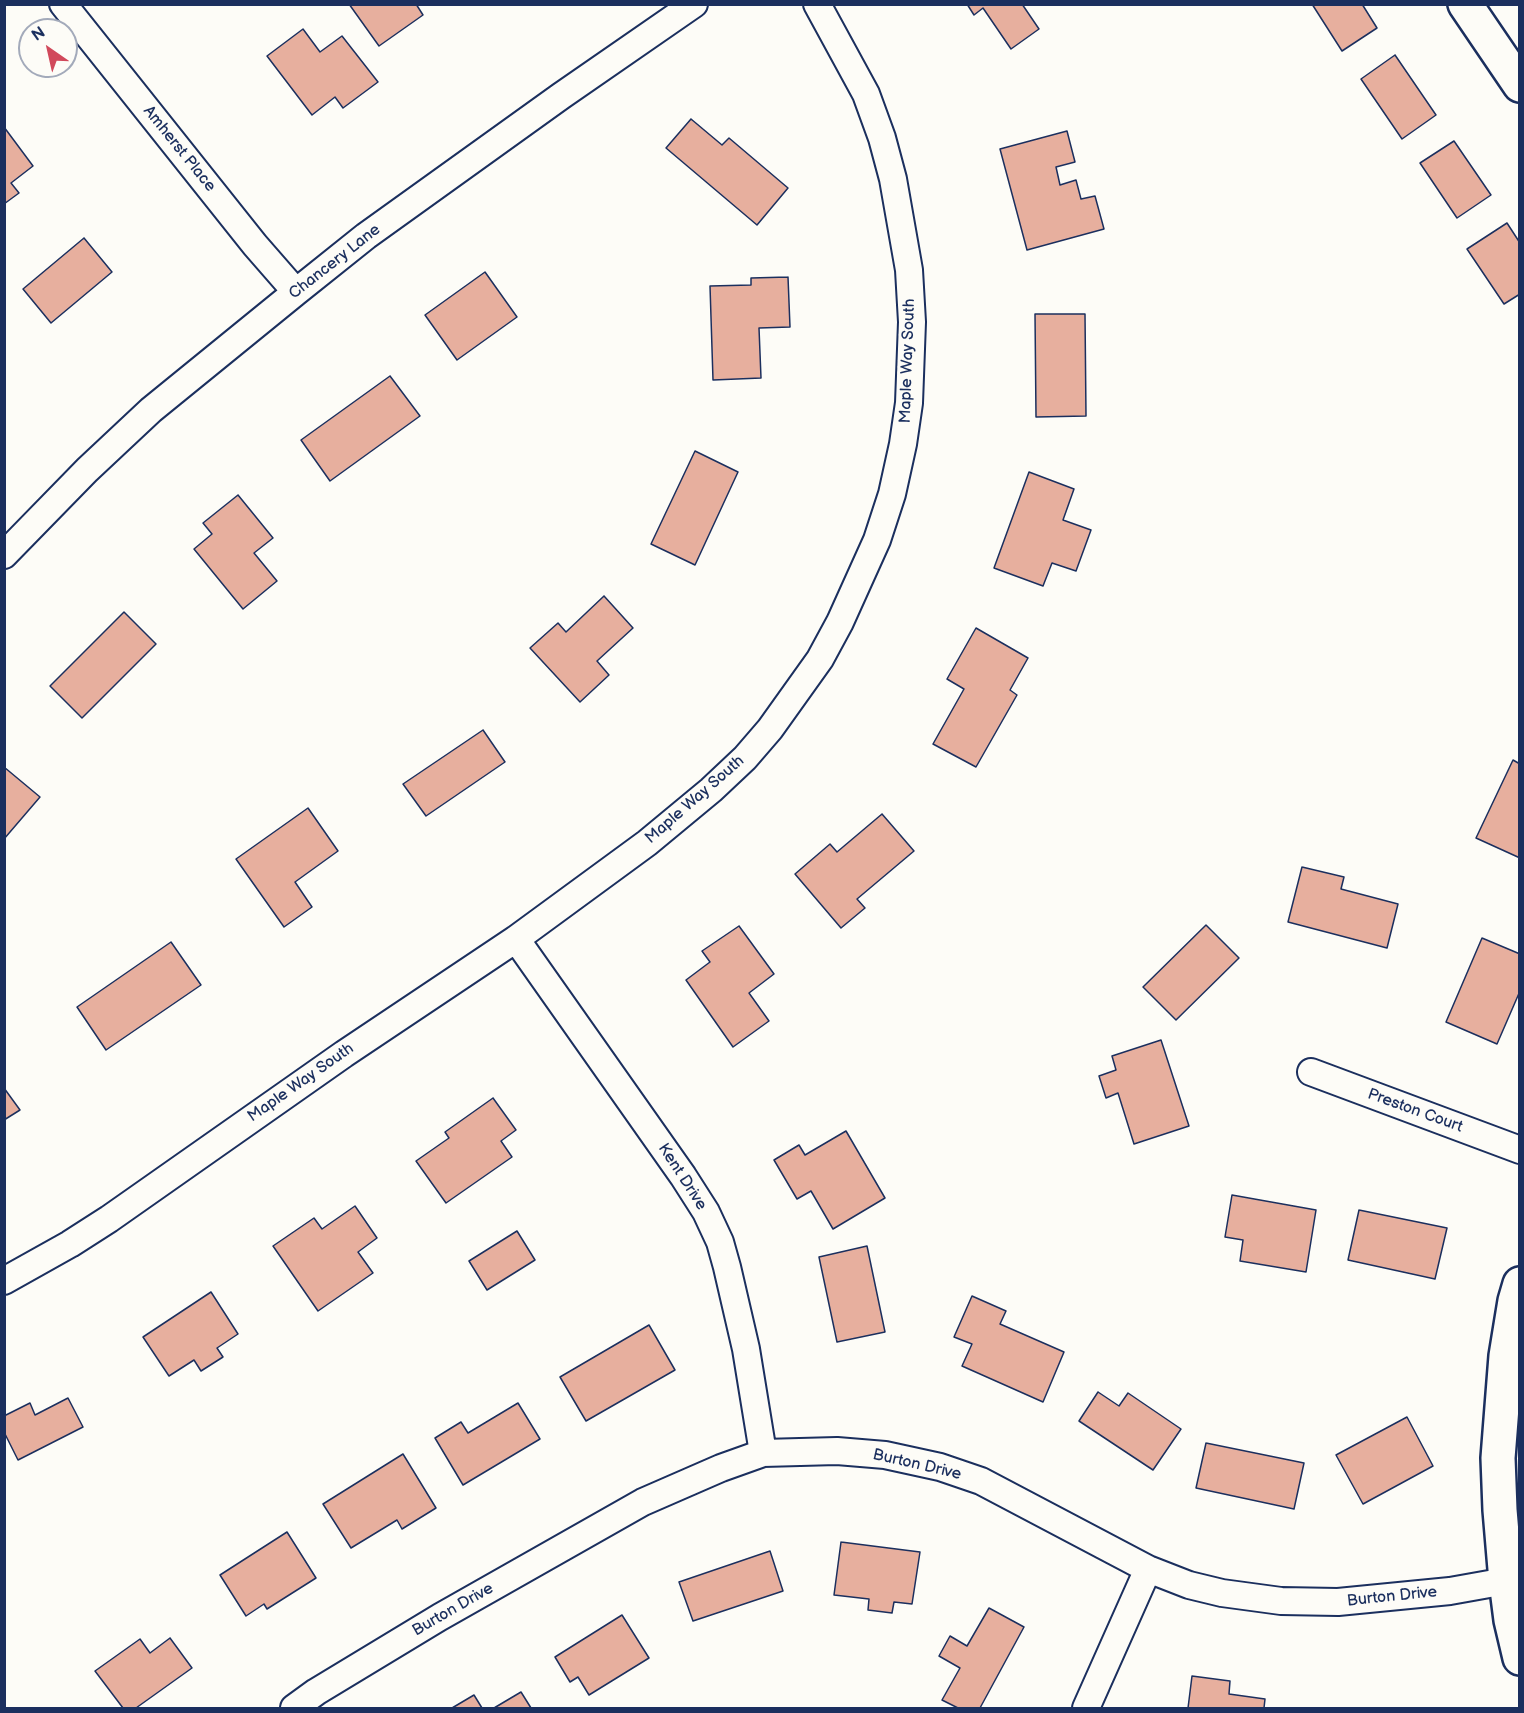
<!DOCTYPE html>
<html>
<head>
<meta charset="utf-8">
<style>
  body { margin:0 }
  #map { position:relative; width:1524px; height:1713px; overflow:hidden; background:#fdfcf7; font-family:"Balsamiq Sans",sans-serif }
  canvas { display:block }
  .frame { position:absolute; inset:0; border:6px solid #1b2f5e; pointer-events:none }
  .north { position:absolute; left:18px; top:18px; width:60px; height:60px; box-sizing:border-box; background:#fdfcf7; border:2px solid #a3aaba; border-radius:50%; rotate:326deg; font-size:16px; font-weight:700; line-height:24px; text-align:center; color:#1b2f5e }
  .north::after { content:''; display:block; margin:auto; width:21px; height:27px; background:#d1495b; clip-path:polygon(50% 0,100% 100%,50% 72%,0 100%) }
</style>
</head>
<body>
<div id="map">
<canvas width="1524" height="1713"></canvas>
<div class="frame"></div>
<div class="north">N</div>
</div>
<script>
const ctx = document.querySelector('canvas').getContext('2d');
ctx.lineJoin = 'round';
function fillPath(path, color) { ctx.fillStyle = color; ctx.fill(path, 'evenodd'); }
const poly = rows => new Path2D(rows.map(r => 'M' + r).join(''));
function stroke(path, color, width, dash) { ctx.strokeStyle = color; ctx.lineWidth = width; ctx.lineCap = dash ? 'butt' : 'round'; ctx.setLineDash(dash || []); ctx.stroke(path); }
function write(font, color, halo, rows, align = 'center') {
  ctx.font = font + ' "Balsamiq Sans",sans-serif'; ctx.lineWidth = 5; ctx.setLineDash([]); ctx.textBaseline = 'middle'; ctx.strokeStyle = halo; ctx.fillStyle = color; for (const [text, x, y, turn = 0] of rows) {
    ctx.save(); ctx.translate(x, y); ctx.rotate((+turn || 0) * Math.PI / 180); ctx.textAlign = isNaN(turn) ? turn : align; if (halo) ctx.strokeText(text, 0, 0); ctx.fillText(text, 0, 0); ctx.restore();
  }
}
const building = poly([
  [349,4,416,4,423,15,379,46,349,4],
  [967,4,1022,4,1039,29,1011,49,983,8,974,15,967,4],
  [1312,4,1362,4,1377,28,1342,51,1312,4],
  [303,29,320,52,342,36,378,82,343,108,335,97,312,115,267,56,303,29],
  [1395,55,1436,115,1402,139,1361,79,1395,55],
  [691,119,722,145,729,138,788,188,757,225,666,148,691,119],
  [4,127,33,166,11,183,19,193,4,204,4,127],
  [1067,131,1075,162,1056,167,1060,185,1076,180,1081,199,1095,196,1104,229,1027,250,1000,149,1067,131],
  [1454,141,1491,195,1457,218,1420,163,1454,141],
  [1507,223,1520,243,1520,294,1504,304,1467,249,1507,223],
  [84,238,112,272,51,323,23,289,84,238],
  [485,272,517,317,457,360,425,315,485,272],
  [788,277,790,327,759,328,761,378,713,380,710,286,751,285,751,278,788,277],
  [1035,314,1085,314,1086,416,1036,417,1035,314],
  [390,376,420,416,330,481,301,440,390,376],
  [695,451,738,472,695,565,651,544,695,451],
  [1029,472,1074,489,1063,520,1091,530,1076,571,1052,563,1043,586,994,568,1029,472],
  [238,495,273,538,254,553,277,581,243,609,194,549,212,534,203,523,238,495],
  [604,596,633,628,597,661,609,675,580,702,530,648,558,623,566,632,604,596],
  [124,612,156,644,82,718,50,686,124,612],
  [976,628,1028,658,1010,690,1017,695,976,767,933,744,964,689,947,679,976,628],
  [483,730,505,762,426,816,403,784,483,730],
  [1513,760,1520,764,1520,858,1476,838,1513,760],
  [4,767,40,797,4,839,4,767],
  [308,808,338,851,295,882,312,907,284,927,236,859,308,808],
  [882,814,914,851,857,899,865,908,841,928,795,874,830,844,837,852,882,814],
  [1302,867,1344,877,1341,889,1398,904,1387,948,1288,922,1302,867],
  [1206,925,1239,958,1176,1020,1143,987,1206,925],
  [739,926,774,974,749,993,769,1021,733,1047,686,980,710,962,702,951,739,926],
  [1482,938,1520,954,1520,991,1497,1044,1446,1022,1482,938],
  [171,942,201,985,106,1050,77,1007,171,942],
  [1161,1040,1189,1126,1134,1144,1118,1093,1106,1098,1099,1076,1116,1070,1112,1056,1161,1040],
  [4,1088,20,1110,4,1120,4,1088],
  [493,1098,516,1130,501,1141,512,1157,446,1203,416,1161,449,1138,445,1132,493,1098],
  [846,1131,885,1198,833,1229,811,1191,797,1199,774,1160,799,1145,805,1155,846,1131],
  [1232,1195,1316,1210,1306,1272,1240,1261,1243,1240,1225,1237,1232,1195],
  [355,1206,377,1238,358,1252,373,1273,318,1311,273,1246,314,1218,322,1229,355,1206],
  [1359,1210,1447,1228,1435,1279,1348,1260,1359,1210],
  [517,1231,535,1260,487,1290,469,1261,517,1231],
  [867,1246,885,1332,837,1342,819,1257,867,1246],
  [211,1292,238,1334,217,1348,223,1357,201,1371,194,1360,169,1376,143,1337,211,1292],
  [972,1296,1006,1311,1000,1324,1064,1352,1043,1402,962,1366,972,1344,954,1337,972,1296],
  [649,1325,675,1370,586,1421,560,1377,649,1325],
  [1098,1392,1119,1406,1128,1393,1181,1429,1153,1470,1079,1421,1098,1392],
  [68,1398,83,1427,18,1460,4,1432,4,1416,30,1403,35,1415,68,1398],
  [518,1403,540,1439,463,1485,435,1438,461,1422,468,1433,518,1403],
  [1407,1417,1433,1466,1363,1504,1336,1455,1407,1417],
  [1206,1443,1304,1463,1294,1509,1196,1488,1206,1443],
  [403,1454,436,1508,402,1529,397,1520,351,1548,323,1504,403,1454],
  [287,1532,316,1578,267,1609,264,1604,246,1616,220,1575,287,1532],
  [841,1542,920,1552,912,1604,894,1602,892,1613,868,1610,869,1599,834,1595,841,1542],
  [770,1551,783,1591,693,1621,679,1582,770,1551],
  [989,1608,1024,1627,980,1708,958,1708,942,1700,960,1668,939,1656,950,1636,967,1646,989,1608],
  [622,1615,649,1658,589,1695,578,1677,570,1682,555,1657,622,1615],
  [170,1638,192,1668,136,1708,123,1708,95,1671,140,1639,150,1653,170,1638],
  [1192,1676,1230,1681,1229,1694,1265,1699,1264,1708,1188,1708,1192,1676],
  [521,1692,531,1708,494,1708,521,1692],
  [474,1695,482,1708,452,1708,474,1695]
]);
const street = poly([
  [63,4,255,245,296,292],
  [4,555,87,470,151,410,296,292,366,236,561,96,694,4],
  [516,939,683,1176,706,1212,720,1242,727,1267,746,1349,763,1453],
  [1311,1072,1520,1150],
  [4,1281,70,1244,109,1219,344,1054,516,939,647,843,711,790,745,758,770,729,820,659,840,622,877,540,892,494,903,444,909,403,912,322,909,270,893,179,882,138,866,94,817,4],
  [294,1708,316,1692,440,1617,643,1502,721,1468,763,1453,837,1451,885,1455,940,1467,981,1481,1148,1569,1189,1585,1222,1593,1281,1601,1338,1602,1450,1591,1506,1581],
  [1086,1708,1148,1569]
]);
const secondary = poly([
  [1465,4,1520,85],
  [1520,1284,1515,1301,1506,1356,1498,1458,1500,1510,1506,1581,1511,1620,1520,1658]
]);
const streetNames = [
  ["Amherst Place",179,149,51],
  ["Chancery Lane",335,262,-38],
  ["Maple Way South",908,361,-88],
  ["Maple Way South",695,800,-41],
  ["Maple Way South",301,1083,-35],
  ["Preston Court",1415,1111,20],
  ["Kent Drive",682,1177,57],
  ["Burton Drive",917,1465,13],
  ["Burton Drive",1392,1597,-6],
  ["Burton Drive",453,1610,-30]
];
fillPath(building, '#e7af9e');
stroke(building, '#1b2f5e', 1.5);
stroke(street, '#1b2f5e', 30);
stroke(secondary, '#1b2f5e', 38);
stroke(street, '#fdfcf7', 26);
stroke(secondary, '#fdfcf7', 33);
write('16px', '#1b2f5e', '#fdfcf7', streetNames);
</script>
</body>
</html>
